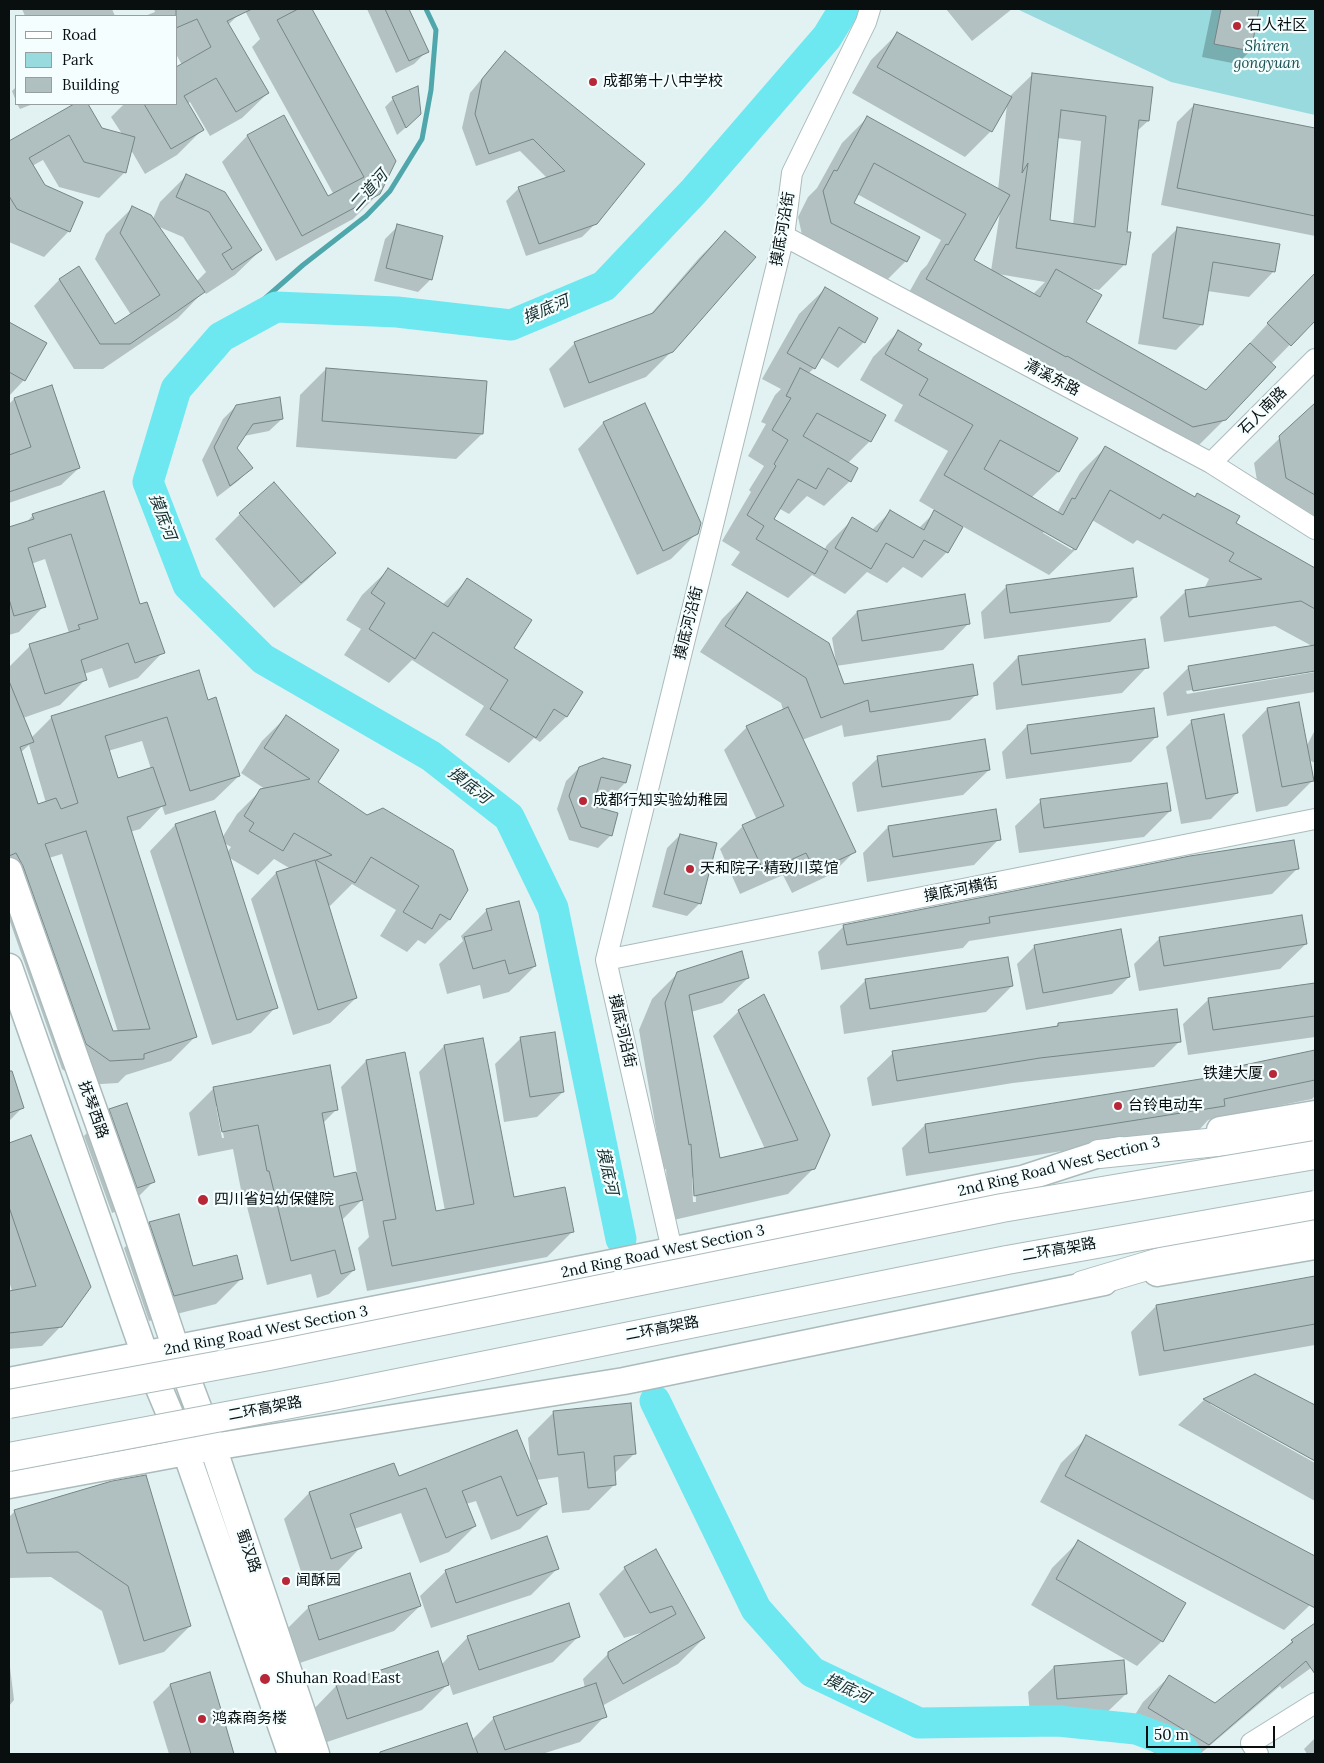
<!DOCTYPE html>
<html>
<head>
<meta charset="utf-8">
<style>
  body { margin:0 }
  #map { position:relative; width:1324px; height:1763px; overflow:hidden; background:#e2f2f3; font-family:Lora,serif }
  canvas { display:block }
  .frame { position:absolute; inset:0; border:10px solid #090e0f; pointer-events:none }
  .legend { position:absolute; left:15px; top:15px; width:162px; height:90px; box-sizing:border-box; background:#f4fefe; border:1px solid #969e9e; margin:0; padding:6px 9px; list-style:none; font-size:15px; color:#090e0f }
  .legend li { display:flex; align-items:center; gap:10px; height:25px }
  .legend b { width:25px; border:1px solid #969e9e }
  .scale { position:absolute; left:1146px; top:1726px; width:129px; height:22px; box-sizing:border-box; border:2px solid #090e0f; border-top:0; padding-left:6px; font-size:15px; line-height:18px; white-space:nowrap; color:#090e0f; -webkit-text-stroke:4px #f4fefe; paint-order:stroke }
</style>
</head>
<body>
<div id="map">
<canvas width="1324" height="1763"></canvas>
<div class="frame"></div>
<ul class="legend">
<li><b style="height:6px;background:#fff"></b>Road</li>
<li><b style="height:14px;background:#98dade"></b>Park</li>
<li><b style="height:14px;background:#b0c0c1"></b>Building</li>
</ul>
<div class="scale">50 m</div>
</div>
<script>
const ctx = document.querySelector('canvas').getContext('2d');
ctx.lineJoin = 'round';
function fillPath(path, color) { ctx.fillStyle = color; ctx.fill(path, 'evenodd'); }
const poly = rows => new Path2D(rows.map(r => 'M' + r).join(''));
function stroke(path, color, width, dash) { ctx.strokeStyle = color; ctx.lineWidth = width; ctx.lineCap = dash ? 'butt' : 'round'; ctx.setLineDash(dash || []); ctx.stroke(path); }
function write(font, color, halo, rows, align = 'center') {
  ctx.font = font + ' Lora,"Noto Sans SC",serif'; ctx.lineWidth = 4.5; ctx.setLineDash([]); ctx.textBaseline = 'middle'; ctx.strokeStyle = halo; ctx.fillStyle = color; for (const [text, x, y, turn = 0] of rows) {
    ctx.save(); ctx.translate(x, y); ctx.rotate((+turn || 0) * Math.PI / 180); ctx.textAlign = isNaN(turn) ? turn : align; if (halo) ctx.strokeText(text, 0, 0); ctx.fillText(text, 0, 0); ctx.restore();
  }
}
const green = poly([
  [1017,9,1315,9,1315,115,1171,82]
]);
const shadow = poly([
  [22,9,112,9,115,16,25,16],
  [154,9,237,9,239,14,228,25,268,93,242,118,210,136,190,102,187,104,202,130,177,155,145,174,131,150,125,172,99,198,59,187,43,160,32,166,69,231,44,257,9,242,9,143,76,104,87,104,102,129,122,134,111,117,124,104,176,104,182,65,176,54,176,16,145,16,155,12],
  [244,9,311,9,394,161,379,193,353,219,276,261,222,162,247,136,283,116,328,198,334,195,252,47,260,39],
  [367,9,408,9,427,51,414,64,396,73],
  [946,9,1012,9,972,41],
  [1212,9,1258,9,1250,51,1237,64,1202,57],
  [897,34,1009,97,1033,74,1148,121,1136,132,1126,233,1125,264,1099,290,1087,288,1085,323,1205,391,1315,273,1315,319,1271,364,1225,419,1199,445,1166,452,902,305,921,271,927,265,941,240,857,194,852,204,906,261,880,287,805,248,798,217,808,197,817,188,842,143,867,118,998,190,1007,104,991,131,965,157,852,93,871,60],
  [1057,138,1081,141,1073,225,1049,221],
  [1000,212,991,271,972,260],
  [998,274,1045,282,1033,294],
  [505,52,596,223,582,237,526,256,506,201,519,188,547,178,520,151,476,166,462,128,470,93,493,65],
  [16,87,16,101,12,91],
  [393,99,411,123,397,135,385,107],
  [17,104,33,104,20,109],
  [1194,105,1315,129,1315,236,1161,205,1177,122],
  [186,176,261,250,235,275,206,294,204,291,178,318,103,369,74,369,34,306,59,280,78,268,115,325,131,315,95,259,106,234,132,208,153,219,160,202],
  [157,226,183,237,206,272,196,282],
  [398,226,431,279,418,292,374,281,385,239],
  [1177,229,1274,271,1249,297,1207,291,1202,324,1176,350,1138,344,1152,254],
  [725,232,672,351,646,377,564,408,549,369,575,343,649,316,699,258],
  [825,289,864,342,838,368,820,357,814,368,808,374,870,441,848,463,850,481,824,506,807,496,789,514,780,509,772,520,824,550,827,545,853,519,872,530,890,512,919,528,936,511,919,501,948,451,894,421,903,405,860,380,873,357,899,331,917,350,1076,439,1058,472,1031,498,1057,513,1080,473,1105,448,1234,524,1315,569,1315,670,1186,691,1187,694,1315,672,1315,692,1167,716,1163,693,1189,667,1312,646,1275,626,1164,642,1160,617,1186,591,1207,588,1205,587,1209,579,1137,540,1133,544,1092,520,1075,550,1049,575,962,526,947,552,922,578,903,567,887,583,867,572,845,594,812,575,788,598,731,565,740,552,722,541,751,492,749,490,764,466,748,456,766,424,761,422,775,395,781,389,762,379,799,314],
  [1044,531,1073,548,1072,550,1043,533],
  [9,323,45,344,24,380,9,396],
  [326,369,482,434,456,459,296,447,300,395],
  [14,399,79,468,61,485,9,503,9,456,10,455,9,451,9,404],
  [644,404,697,533,671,559,637,575,578,449,603,423],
  [1315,404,1315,455,1314,457,1315,457,1315,535,1261,504,1254,463],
  [236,406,282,419,269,431,244,436,235,448,251,468,238,481,217,497,202,460,223,419],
  [103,493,140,606,163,652,138,678,109,688,102,668,84,674,86,679,60,705,23,718,31,738,52,717,207,701,239,776,214,800,165,815,162,806,140,829,130,832,196,1036,171,1061,126,1075,118,1083,85,1085,62,1069,9,919,9,667,30,646,69,633,45,559,31,564,44,606,19,632,9,635,9,529,25,524,33,515],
  [142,741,151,769,117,780,108,751],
  [29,745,46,803,37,806,20,753],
  [62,854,118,1032,112,1032,49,858],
  [240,514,334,553,308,579,274,608,215,539],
  [388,570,442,605,467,580,513,648,582,692,566,717,540,742,534,738,509,763,465,735,484,706,412,660,389,683,344,655,361,629,346,620,362,595],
  [1007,586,1136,596,1110,622,984,639,981,612],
  [748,593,836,662,832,638,857,612,968,624,943,650,836,666,843,686,976,695,950,720,844,737,842,725,802,740,855,851,832,874,792,893,783,875,740,894,720,849,743,826,757,820,724,750,747,727,783,710,781,703,700,652,722,619],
  [1018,657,1147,667,1122,693,996,710,993,683],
  [1267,709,1306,747,1315,730,1315,763,1309,760,1312,781,1287,806,1256,812,1242,735],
  [286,717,316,782,467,890,449,920,425,944,418,940,407,952,380,936,396,910,352,884,330,906,327,904,356,998,330,1023,293,1035,251,899,276,873,291,869,274,859,258,875,228,857,276,1007,251,1033,212,1045,150,851,175,825,214,813,222,838,237,814,261,790,265,789,241,773,262,741],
  [224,843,231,847,227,853],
  [1192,721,1237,793,1211,819,1181,824,1166,747],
  [1027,726,1157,736,1131,762,1006,779,1002,752],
  [878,758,989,770,963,795,857,812,852,783],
  [579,768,625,783,612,796,595,791,591,806,611,835,598,848,569,840,557,809,566,781],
  [1041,801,1170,811,1144,837,1019,853,1015,826],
  [888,827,999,839,974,865,867,882,863,853],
  [680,835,700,903,687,916,652,907,667,848],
  [1297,869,1272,894,969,941,963,948,821,970,818,952,844,926],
  [487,910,535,966,509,992,483,999,480,985,447,994,439,964,463,941,461,936],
  [1160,938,1306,944,1280,969,1139,991,1134,964],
  [1035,946,1129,977,1112,994,1026,1010,1017,964],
  [678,973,748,978,722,1003,691,1012,719,1160,765,1149,713,1036,739,1011,814,1168,788,1194,669,1221,666,1169,663,1170,639,1030,652,999],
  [692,1176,695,1182,696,1202,693,1202],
  [866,980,1012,986,986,1012,844,1034,840,1006],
  [1315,984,1315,1037,1188,1055,1183,1024,1209,999],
  [1058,1024,1180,1041,1154,1067,1013,1083,872,1106,867,1078,893,1053,1055,1028],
  [521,1038,563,1092,537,1117,504,1122,495,1064],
  [482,1039,513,1198,573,1231,547,1257,367,1291,358,1248,369,1237,362,1200,341,1221,354,1270,329,1294,317,1298,311,1274,267,1285,244,1195,242,1195,233,1149,198,1156,189,1113,214,1088,337,1109,323,1123,333,1179,357,1173,341,1087,366,1061,435,1213,445,1211,419,1072,444,1046],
  [216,1106,218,1106,224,1138,222,1138],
  [1315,1051,1315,1096,1312,1099,1208,1120,1200,1129,906,1176,902,1148,925,1125,1222,1077,1230,1069],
  [9,1066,22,1108,9,1121],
  [110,1110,154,1181,128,1207,112,1213,84,1136],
  [31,1136,61,1326,42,1346,9,1349,9,1292,12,1291,9,1281,9,1144],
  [150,1223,192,1268,242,1278,216,1304,149,1321,124,1248],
  [1315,1277,1315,1345,1139,1376,1131,1332,1156,1306],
  [1255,1376,1315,1407,1315,1460,1212,1402,1210,1404,1315,1463,1315,1501,1178,1425,1204,1400],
  [554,1412,635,1453,614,1474,615,1484,589,1510,562,1513,558,1477,536,1480,545,1504,520,1529,491,1540,476,1501,466,1504,475,1526,449,1552,420,1563,401,1513,354,1529,360,1548,335,1574,305,1584,284,1519,309,1493,394,1465,398,1478,531,1467,528,1438],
  [1087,1437,1315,1558,1315,1594,1310,1605,1284,1630,1040,1502,1061,1463],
  [112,1482,190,1626,164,1652,119,1665,102,1611,51,1577,9,1578,9,1517,15,1511],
  [1078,1542,1162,1641,1137,1666,1031,1605,1052,1568],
  [655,1551,704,1638,678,1664,602,1706,605,1716,580,1742,542,1754,376,1754,467,1724,472,1740,494,1718,585,1688,583,1679,609,1653,644,1633,644,1632,624,1638,599,1594,625,1568],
  [557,1569,531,1595,431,1628,420,1596,446,1571],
  [420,1606,394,1631,294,1665,283,1633,309,1607],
  [1315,1625,1315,1665,1282,1689,1280,1686,1200,1754,1156,1754,1123,1734,1143,1702,1169,1677,1215,1704,1277,1656,1292,1641],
  [579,1636,553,1662,453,1695,449,1683,422,1710,321,1744,311,1712,336,1686,437,1653,441,1665,468,1637],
  [9,1659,14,1700,9,1706],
  [1054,1667,1126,1694,1100,1719,1031,1725,1028,1692],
  [209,1674,233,1754,169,1754,153,1702,170,1685],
  [1315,1738,1315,1754,1307,1754,1304,1749]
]);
const stream = poly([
  [221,337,303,265,366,216,390,191,422,139,431,90,436,30,426,9]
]);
const river = poly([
  [621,1239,553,908,509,817,431,756,263,659,188,585,148,482,176,389,221,337,276,307,397,312,511,325,604,286,694,191,827,37,844,9],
  [655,1401,756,1609,812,1672,919,1723,1058,1721,1136,1729,1179,1745,1186,1754]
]);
const building = poly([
  [176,9,252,9,227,21,269,93,236,112,216,78,184,96,204,130,171,149,144,104,176,104,176,67,211,47,197,19,176,28,176,9],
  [298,9,312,9,396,161,380,194,302,236,247,135,284,115,328,196,364,177,277,20,298,9],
  [385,9,409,9,429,52,409,61,385,9],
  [1221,9,1259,9,1251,51,1214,44,1221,9],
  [897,32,1012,97,992,132,877,67,897,32],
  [505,51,645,164,597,224,539,244,518,187,565,171,533,139,489,154,475,114,482,79,505,51],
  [1032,73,1153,87,1149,121,1139,120,1127,232,1131,232,1126,265,1016,248,1028,163,1022,173,1032,73],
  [1061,110,1106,116,1095,227,1050,220,1061,110],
  [418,86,421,114,406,128,392,97,418,86],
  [74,104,88,104,102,128,135,137,126,173,84,162,69,135,29,158,45,185,83,202,70,232,17,209,9,196,9,141,74,104],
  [1194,104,1315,128,1315,216,1177,188,1194,104],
  [867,116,1010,195,974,260,1040,297,1056,269,1102,295,1086,322,1206,390,1250,343,1276,367,1226,420,1193,427,1067,356,1066,357,926,279,946,244,948,245,966,214,874,163,854,203,920,237,907,262,831,223,823,191,834,170,837,171,867,116],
  [186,174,225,192,262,250,232,270,222,254,232,248,209,212,176,197,186,174],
  [132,206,151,215,205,292,130,344,100,344,59,279,79,266,115,324,160,295,120,233,132,206],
  [397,224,443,236,432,280,386,268,397,224],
  [1177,227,1280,244,1275,272,1213,262,1203,325,1163,318,1177,227],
  [725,231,756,257,673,352,589,383,574,342,653,313,725,231],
  [1315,273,1315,321,1291,346,1267,323,1315,273],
  [825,287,878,318,865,343,839,327,815,369,787,353,825,287],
  [9,322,47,343,25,381,9,372,9,322],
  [898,330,922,344,918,350,1078,438,1059,472,1000,440,984,469,1063,515,1072,498,1075,499,1105,446,1195,497,1197,493,1240,516,1236,523,1315,568,1315,609,1301,601,1189,617,1185,590,1262,579,1229,561,1234,553,1163,514,1160,519,1110,490,1076,550,944,475,973,425,919,395,928,379,885,354,898,330],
  [326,368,487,381,483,434,322,421,326,368],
  [800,368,886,415,871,442,817,413,803,436,858,468,851,482,828,468,816,489,798,479,774,519,828,551,815,574,756,539,764,526,747,515,776,466,774,464,788,440,772,430,791,398,786,396,800,368],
  [52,385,80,468,9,492,9,455,31,447,14,398,52,385],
  [280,397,283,419,253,424,237,448,253,468,230,486,214,447,236,405,280,397],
  [645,403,701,523,698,534,663,551,603,422,645,403],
  [1315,403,1315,495,1286,478,1279,436,1315,403],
  [274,482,336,553,301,583,239,513,274,482],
  [104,491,140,604,147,602,165,653,135,663,128,643,81,660,87,680,45,694,29,644,80,629,78,625,98,619,71,534,28,548,46,607,14,616,9,599,9,527,34,519,32,514,104,491],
  [890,510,924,530,934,510,963,527,948,553,924,540,913,558,886,543,871,569,835,548,852,517,877,532,890,510],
  [388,568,448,607,467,578,532,620,514,648,583,692,567,717,554,709,536,738,490,709,508,680,433,632,415,659,369,629,385,603,371,593,388,568],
  [1133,568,1137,597,1010,613,1006,585,1133,568],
  [747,592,829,643,844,684,973,664,978,695,870,712,868,700,821,718,806,678,725,626,747,592],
  [965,594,970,624,862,641,857,611,965,594],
  [1145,639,1149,668,1022,685,1018,656,1145,639],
  [1315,645,1315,671,1193,691,1188,666,1315,645],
  [199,670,208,700,216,697,240,776,190,791,167,717,105,736,118,778,153,767,166,805,127,817,197,1037,144,1054,144,1059,110,1061,86,1044,23,866,16,853,9,856,9,681,34,742,20,747,38,804,56,798,61,809,78,803,51,716,199,670],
  [86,831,150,1029,113,1031,45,844,86,831],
  [1299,702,1314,781,1282,787,1267,708,1299,702],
  [788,707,856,852,815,871,806,853,764,872,742,825,784,806,746,726,788,707],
  [1154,708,1158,737,1031,754,1027,725,1154,708],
  [1224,714,1238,793,1206,799,1191,720,1224,714],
  [286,715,339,750,318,782,367,815,383,808,453,850,468,890,450,920,440,914,432,929,403,912,419,886,371,857,355,883,316,860,332,855,294,833,283,851,249,831,254,823,244,816,260,789,310,779,264,748,286,715],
  [985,739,990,770,882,787,877,756,985,739],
  [603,758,631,765,626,783,601,777,593,806,618,813,612,836,581,827,569,796,579,767,603,758],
  [1167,783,1171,811,1044,828,1040,799,1167,783],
  [996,809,1001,840,893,857,888,826,996,809],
  [215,811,278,1008,237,1020,175,824,215,811],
  [680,834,717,843,701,904,664,894,680,834],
  [1294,840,1299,869,989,917,990,923,847,945,843,925,1190,856,1294,840],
  [315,860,357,998,318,1010,276,872,315,860],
  [519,901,536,966,509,974,505,960,473,969,464,937,492,930,486,909,519,901],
  [1302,915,1307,944,1164,966,1159,937,1302,915],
  [1121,929,1130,977,1043,993,1034,945,1121,929],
  [742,951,749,978,689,995,720,1158,798,1140,738,1010,764,994,830,1135,815,1169,694,1196,691,1144,689,1145,665,1003,677,972,742,951],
  [1008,957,1013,986,870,1009,865,979,1008,957],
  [1315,983,1315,1016,1213,1030,1208,998,1315,983],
  [1177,1009,1181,1042,1040,1058,897,1081,892,1051,1058,1026,1058,1023,1177,1009],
  [555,1032,564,1092,530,1097,520,1037,555,1032],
  [483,1038,514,1197,565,1187,574,1232,392,1266,383,1221,396,1219,366,1060,405,1052,436,1211,474,1204,444,1045,483,1038],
  [1315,1050,1315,1080,1224,1099,1225,1106,929,1153,925,1124,1231,1074,1230,1068,1315,1050],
  [330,1065,338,1110,322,1113,334,1177,356,1172,363,1200,339,1206,355,1270,341,1274,335,1250,291,1261,269,1171,267,1171,258,1125,222,1132,213,1087,330,1065],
  [9,1071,12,1071,24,1108,9,1113,9,1071],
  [127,1103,155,1182,137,1188,109,1109,127,1103],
  [31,1135,91,1287,62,1327,9,1333,9,1291,36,1286,9,1207,9,1143,31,1135],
  [179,1214,193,1266,237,1255,243,1279,174,1296,149,1222,179,1214],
  [1315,1276,1315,1324,1164,1351,1156,1305,1315,1276],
  [1255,1374,1315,1405,1315,1461,1203,1399,1255,1374],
  [631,1403,636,1454,614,1456,616,1485,588,1488,584,1452,558,1455,553,1411,631,1403],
  [517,1430,547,1504,517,1516,501,1476,462,1491,476,1526,446,1538,426,1488,350,1514,362,1548,331,1559,309,1492,394,1463,399,1476,517,1430],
  [1086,1435,1315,1556,1315,1608,1065,1476,1086,1435],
  [146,1475,191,1626,144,1641,128,1586,78,1552,27,1553,14,1510,112,1481,146,1475],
  [547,1536,559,1569,456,1603,445,1570,547,1536],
  [1078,1540,1186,1603,1163,1642,1056,1579,1078,1540],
  [656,1549,705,1638,623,1684,608,1657,608,1652,676,1614,672,1606,650,1613,624,1567,656,1549],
  [410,1573,421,1606,319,1640,308,1606,410,1573],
  [569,1603,580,1637,479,1670,467,1636,569,1603],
  [1315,1623,1315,1674,1306,1661,1209,1745,1148,1708,1169,1675,1215,1703,1293,1642,1291,1640,1315,1623],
  [438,1651,449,1685,347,1719,336,1685,438,1651],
  [1124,1660,1127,1694,1057,1699,1054,1666,1124,1660],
  [210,1672,234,1754,191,1754,170,1684,210,1672],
  [596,1683,607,1717,505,1750,493,1717,596,1683],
  [467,1723,478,1754,380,1754,380,1752,467,1723]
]);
const minor = poly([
  [784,236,1211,463,1315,529],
  [1211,463,1315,359],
  [606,960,1315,819],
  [672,1250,606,960,784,236,792,173,866,22,870,9],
  [1258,1754,1251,1743,1315,1703]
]);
const major = poly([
  [9,871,130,1212,176,1349,213,1447,316,1754],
  [9,967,145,1355,186,1452,291,1754],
  [1220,1130,1315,1114],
  [1157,1273,1315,1246],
  [9,1381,597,1266,1022,1179,1099,1154,1120,1150],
  [9,1485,213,1447,624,1381,1104,1282]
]);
const highway = poly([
  [1099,1154,1286,1135,1315,1130],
  [1083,1285,1244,1237,1315,1225]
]);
const highwayBridge = poly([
  [9,1404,269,1356,1002,1208,1315,1155],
  [9,1457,333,1396,1007,1260,1315,1205]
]);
const markers = [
  [1237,26,5,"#b82737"],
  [593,82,5,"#b82737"],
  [583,801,5,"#b82737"],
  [690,869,5,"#b82737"],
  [1273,1074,5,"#b82737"],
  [1118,1106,5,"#b82737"],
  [203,1200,6,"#b82737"],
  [286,1581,5,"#b82737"],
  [265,1679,6,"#b82737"],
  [202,1719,5,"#b82737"]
];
const poiNames = [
  ["石人社区",1247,26],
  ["成都第十八中学校",603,82],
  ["成都行知实验幼稚园",593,801],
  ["天和院子·精致川菜馆",700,869],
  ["铁建大厦",1263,1074,"right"],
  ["台铃电动车",1128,1106],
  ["四川省妇幼保健院",214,1200],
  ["闻酥园",296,1581],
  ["Shuhan Road East",276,1679],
  ["鸿森商务楼",212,1719]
];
const parkNames = [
  ["Shiren",1267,47],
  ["gongyuan",1267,64]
];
const streetNames = [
  ["摸底河沿街",783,229,-80],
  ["清溪东路",1052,378,28],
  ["石人南路",1263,411,-45],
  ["摸底河沿街",689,623,-76],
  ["摸底河横街",961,890,-11],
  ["摸底河沿街",622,1031,77],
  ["抚琴西路",93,1110,70],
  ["2nd Ring Road West Section 3",1059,1167,-14],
  ["二环高架路",1059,1250,-10],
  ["2nd Ring Road West Section 3",663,1252,-12],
  ["二环高架路",662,1329,-11],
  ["2nd Ring Road West Section 3",266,1331,-11],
  ["二环高架路",265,1409,-11],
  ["蜀汉路",248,1551,71]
];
const waterNames = [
  ["二道河",369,191,-48],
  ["摸底河",546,310,-23],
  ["摸底河",162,517,69],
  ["摸底河",469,786,38],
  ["摸底河",607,1171,78],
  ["摸底河",847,1689,25]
];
fillPath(green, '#98dade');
fillPath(shadow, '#0003');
stroke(stream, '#4fa7ac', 5);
stroke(river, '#6de8f0', 31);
fillPath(building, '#b0c0c1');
stroke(building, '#758485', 1);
stroke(minor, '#abbbbc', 22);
stroke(major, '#abbbbc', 29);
stroke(highway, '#abbbbc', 30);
stroke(minor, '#fff', 20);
stroke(major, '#fff', 26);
stroke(highway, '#fff', 28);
stroke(highwayBridge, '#abbbbc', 30, []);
stroke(highwayBridge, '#fff', 28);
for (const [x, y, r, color] of markers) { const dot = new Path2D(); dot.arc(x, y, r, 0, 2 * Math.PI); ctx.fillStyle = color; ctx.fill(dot); stroke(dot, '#f4fefe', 2); }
write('15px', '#090e0f', '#f4fefe', poiNames, 'left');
write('italic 15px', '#1b5054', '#f4fefe', parkNames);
write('15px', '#090e0f', '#f4fefe', streetNames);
write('italic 16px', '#182e2f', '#f4fefe', waterNames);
</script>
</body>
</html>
